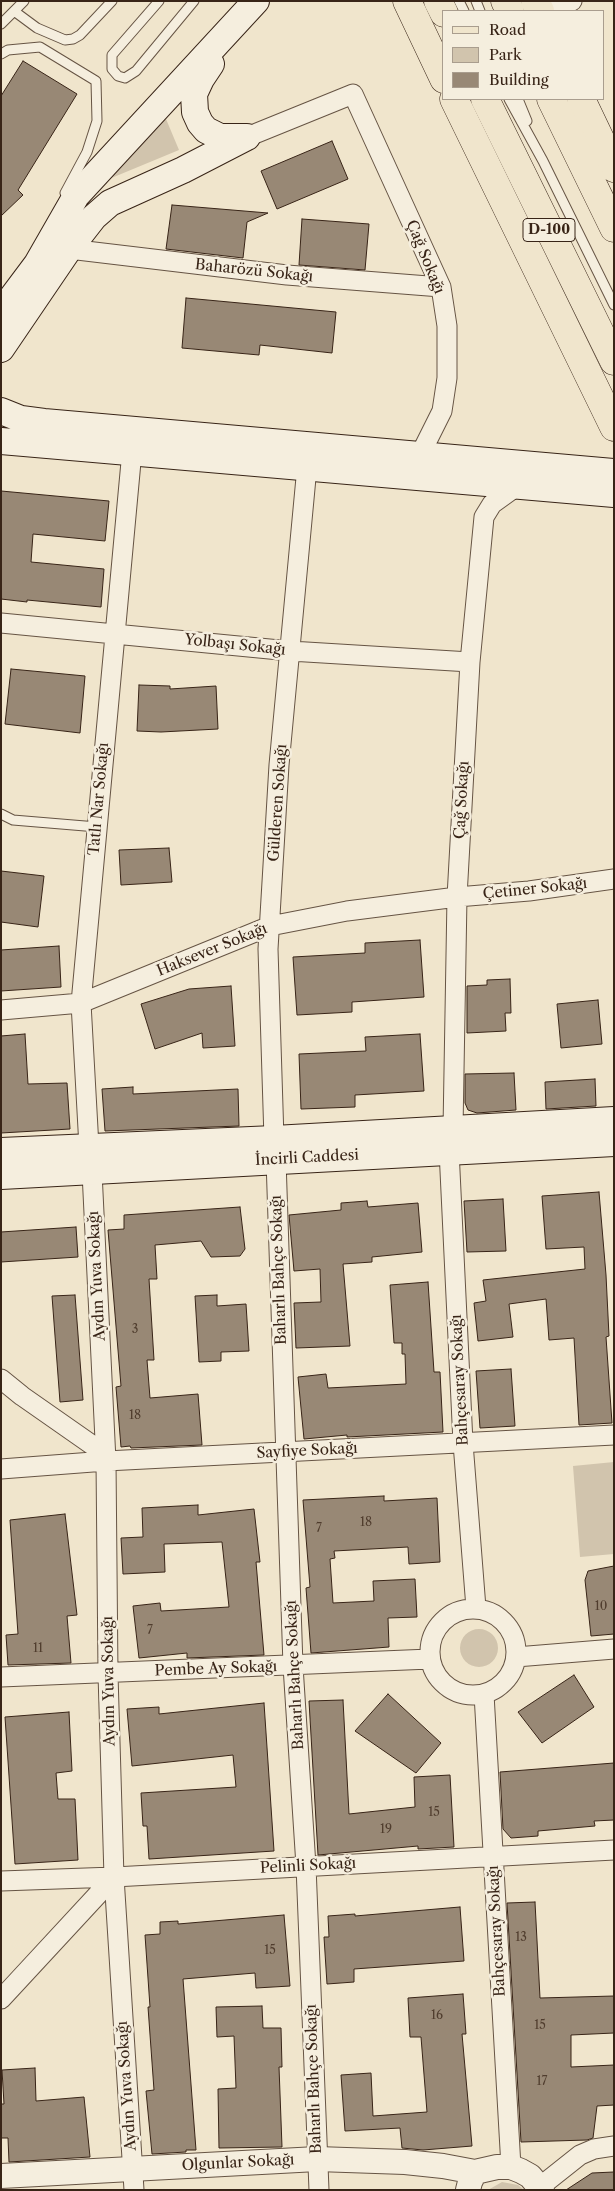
<!DOCTYPE html>
<html>
<head>
<meta charset="utf-8">
<style>
  body { margin:0 }
  #map { position:relative; width:615px; height:2191px; overflow:hidden; background:#f0e5cc; font-family:"Libre Caslon Text",serif }
  canvas { display:block }
  .frame { position:absolute; inset:0; border:2px solid #382417; pointer-events:none }
  .legend { position:absolute; left:442px; top:10px; width:162px; height:90px; box-sizing:border-box; background:#f5eede; border:1px solid #a99d8e; margin:0; padding:6px 9px; list-style:none; font-size:15px; color:#382417 }
  .legend li { display:flex; align-items:center; gap:10px; height:25px }
  .legend b { width:25px; border:1px solid #a99d8e }
</style>
</head>
<body>
<div id="map">
<canvas width="615" height="2191"></canvas>
<div class="frame"></div>
<ul class="legend">
<li><b style="height:6px;background:#f0e5cc"></b>Road</li>
<li><b style="height:14px;background:#d1c4ad"></b>Park</li>
<li><b style="height:14px;background:#988875"></b>Building</li>
</ul>
</div>
<script>
const ctx = document.querySelector('canvas').getContext('2d');
ctx.lineJoin = 'round';
function fillPath(path, color) { ctx.fillStyle = color; ctx.fill(path, 'evenodd'); }
const poly = rows => new Path2D(rows.map(r => 'M' + r).join(''));
function stroke(path, color, width, dash) { ctx.strokeStyle = color; ctx.lineWidth = width; ctx.lineCap = dash ? 'butt' : 'round'; ctx.setLineDash(dash || []); ctx.stroke(path); }
function write(font, color, halo, rows, align = 'center') {
  ctx.font = font + ' "Libre Caslon Text",serif'; ctx.lineWidth = 5; ctx.setLineDash([]); ctx.textBaseline = 'middle'; ctx.strokeStyle = halo; ctx.fillStyle = color; for (const [text, x, y, turn = 0] of rows) {
    ctx.save(); ctx.translate(x, y); ctx.rotate((+turn || 0) * Math.PI / 180); ctx.textAlign = isNaN(turn) ? turn : align; if (halo) ctx.strokeText(text, 0, 0); ctx.fillText(text, 0, 0); ctx.restore();
  }
}
const green = poly([
  [166,119,179,150,109,179],
  [614,1462,614,1554,580,1557,573,1466],
  '460 1648a19 19 0 1 1 38 0a19 19 0 1 1-38 0Z',
  [502,2182,518,2185,524,2190,488,2190]
]);
const building = poly([
  [23,61,77,94,18,190,23,195,1,216,1,96,23,61],
  [332,141,348,179,277,209,261,171,332,141],
  [172,205,268,213,247,222,243,258,166,249,172,205],
  [302,219,369,224,365,270,299,265,302,219],
  [186,298,336,312,332,353,260,345,259,355,182,348,186,298],
  [1,491,109,501,105,541,33,534,31,562,104,569,101,607,27,600,27,602,1,599,1,491],
  [11,669,85,676,80,733,5,724,11,669],
  [139,685,170,686,170,689,216,686,218,729,161,732,137,731,139,685],
  [169,848,172,882,121,885,119,850,169,848],
  [1,871,44,876,38,927,1,922,1,871],
  [420,940,424,997,352,1002,352,1012,297,1015,293,957,365,953,365,943,420,940],
  [59,946,61,987,1,991,1,950,59,946],
  [510,979,511,1013,505,1013,506,1031,467,1033,467,986,487,985,487,980,510,979],
  [231,986,235,1046,203,1048,202,1033,155,1049,141,1004,189,989,231,986],
  [598,1000,602,1044,561,1048,557,1004,598,1000],
  [25,1034,28,1084,67,1083,70,1129,1,1133,1,1036,25,1034],
  [420,1034,424,1091,355,1095,355,1107,301,1109,299,1054,366,1051,365,1037,420,1034],
  [514,1073,516,1110,477,1113,468,1110,465,1103,465,1074,514,1073],
  [595,1079,596,1106,546,1109,545,1082,595,1079],
  [133,1087,133,1094,238,1089,239,1126,105,1131,102,1089,133,1087],
  [599,1192,606,1275,609,1336,606,1337,612,1423,579,1425,574,1338,549,1340,546,1299,509,1304,513,1337,478,1341,474,1303,486,1301,483,1280,585,1269,584,1247,546,1249,542,1196,599,1192],
  [503,1199,506,1251,467,1252,464,1201,503,1199],
  [367,1201,368,1207,418,1203,422,1252,372,1257,372,1262,343,1264,350,1346,296,1348,294,1303,321,1302,320,1269,294,1271,289,1215,341,1210,341,1203,367,1201],
  [240,1207,245,1249,240,1256,211,1257,201,1241,155,1245,157,1279,149,1279,154,1360,147,1360,150,1398,198,1394,202,1445,131,1448,130,1446,121,1447,116,1387,121,1386,108,1230,124,1229,124,1215,240,1207],
  [76,1227,78,1257,1,1262,1,1232,76,1227],
  [428,1282,434,1372,440,1372,443,1432,347,1437,347,1435,304,1439,298,1377,326,1374,328,1388,406,1384,405,1354,402,1354,402,1343,394,1343,390,1285,428,1282],
  [75,1295,83,1400,60,1402,52,1296,75,1295],
  [217,1295,217,1306,246,1304,249,1351,221,1352,221,1361,199,1362,195,1296,217,1295],
  [511,1369,515,1426,480,1428,476,1371,511,1369],
  [384,1496,384,1501,437,1498,440,1562,409,1564,408,1547,334,1551,335,1558,330,1559,333,1603,374,1601,373,1581,415,1579,417,1617,388,1618,389,1647,311,1653,306,1588,310,1587,303,1500,384,1496],
  [198,1505,198,1515,254,1509,260,1562,256,1562,264,1655,187,1658,187,1653,139,1658,133,1606,160,1603,161,1611,229,1607,222,1542,164,1544,165,1572,123,1574,121,1538,143,1537,142,1508,198,1505],
  [65,1514,77,1615,67,1616,71,1663,8,1665,6,1635,18,1634,10,1520,65,1514],
  [614,1566,614,1634,591,1636,585,1580,588,1571,614,1566],
  [574,1675,594,1707,542,1743,518,1712,574,1675],
  [388,1694,441,1743,416,1773,355,1731,388,1694],
  [343,1700,349,1814,415,1807,414,1777,450,1775,454,1847,418,1849,418,1846,318,1855,309,1701,343,1700],
  [264,1703,274,1851,149,1859,147,1826,143,1826,141,1793,236,1787,233,1755,132,1766,127,1709,159,1707,159,1714,264,1703],
  [69,1712,72,1771,56,1773,58,1799,75,1799,78,1860,15,1864,5,1717,69,1712],
  [614,1763,614,1820,594,1821,595,1826,538,1831,538,1836,511,1838,503,1829,500,1772,614,1763],
  [535,1902,540,1998,614,1996,614,2033,571,2035,571,2067,614,2065,614,2105,597,2106,593,2138,587,2140,521,2142,507,1903,535,1902],
  [460,1907,464,1961,354,1969,354,1982,327,1984,324,1937,329,1937,328,1916,355,1914,355,1916,460,1907],
  [284,1915,290,1986,256,1988,255,1973,183,1979,196,2150,186,2150,186,2152,152,2154,146,2091,154,2090,148,2007,150,2007,145,1935,160,1934,160,1922,178,1921,178,1924,284,1915],
  [463,1994,466,2034,462,2034,472,2146,423,2150,402,2148,400,2128,345,2131,341,2075,371,2073,373,2116,427,2112,421,2037,410,2037,408,1998,463,1994],
  [262,2006,263,2028,281,2028,282,2067,279,2067,282,2147,219,2148,218,2089,236,2088,234,2036,217,2037,216,2007,262,2006],
  [35,2068,36,2101,84,2097,90,2157,9,2162,8,2138,1,2138,1,2104,4,2104,2,2070,35,2068],
  [614,2172,614,2190,566,2190,592,2173,614,2172]
]);
const service = poly([
  [159,1,112,55,112,69,118,76,125,78,136,71,194,1],
  [459,1,464,11],
  [476,1,480,11],
  [14,11,37,28,65,40,73,39,80,35,112,1],
  [1,24,24,1],
  [1,54,8,50,40,47,96,81,97,121,87,152,65,193],
  [509,99,543,161,614,305],
  [518,99,527,121],
  [1,814,13,820,97,827]
]);
const minor = poly([
  [549,11,572,1],
  [247,137,353,94,441,287,447,326,447,378,442,411,420,455],
  [69,249,287,275,441,287],
  [1,623,290,651,470,662],
  [1,1010,81,1003,270,926,347,911,457,897,529,891,614,879],
  [453,1129,457,897,470,662,484,517,492,504,517,486],
  [274,1139,268,949,279,765,307,467],
  [89,1147,81,1003,132,451],
  [449,1150,463,1443,476,1608],
  [276,1160,293,1666,306,1866,319,2190],
  [92,1172,106,1461,108,1674,114,1877,134,2190],
  [1,1379,22,1396,105,1454],
  [1,1469,106,1461,614,1435],
  '430 1652a43 43 0 1 1 86 0a43 43 0 1 1-86 0Z',
  [516,1657,614,1649],
  [1,1677,430,1659],
  [484,1694,511,2167],
  [1,1881,114,1877,614,1850],
  [1,1999,114,1877],
  [541,2186,580,2155,594,2149,614,2146]
]);
const tertiary = poly([
  [1,2176,317,2159,405,2162,443,2166,475,2172],
  [468,2190,470,2182,475,2172,497,2167,511,2167,521,2171,530,2176,542,2190]
]);
const secondary = poly([
  [211,64,201,79,194,94,195,112,200,123,206,130,220,137,247,137],
  [1,312,37,264,76,196,256,1],
  [1,349,69,249,94,217,110,203,183,170,247,137],
  [1,411,21,419,44,422,613,472],
  [1,441,614,494],
  [1,1151,274,1139,614,1120],
  [1,1176,614,1143]
]);
const primary = poly([
  [407,1,444,79],
  [535,1,540,11],
  [454,99,614,427],
  [581,99,614,168]
]);
const trunk = poly([
  [438,1,444,13],
  [505,1,510,11],
  [485,99,614,361],
  [551,99,614,228]
]);
const numberNames = [
  ["3",135,1330],
  ["18",135,1416],
  ["18",366,1523],
  ["7",319,1529],
  ["10",601,1607],
  ["7",150,1631],
  ["11",38,1649],
  ["15",434,1813],
  ["19",386,1830],
  ["13",521,1938],
  ["15",270,1951],
  ["16",437,2016],
  ["15",540,2026],
  ["17",542,2082]
];
const shields = [
  [549,230,52]
];
const shieldNames = [
  ["D-100",549,230]
];
const streetNames = [
  ["Çağ Sokağı",425,257,68],
  ["Baharözü Sokağı",254,271,6],
  ["Yolbaşı Sokağı",235,645,6],
  ["Tatlı Nar Sokağı",99,799,-85],
  ["Çağ Sokağı",462,800,-87],
  ["Gülderen Sokağı",278,803,-86],
  ["Çetiner Sokağı",535,889,-6],
  ["Haksever Sokağı",212,950,-22],
  ["İncirli Caddesi",307,1158,-3],
  ["Baharlı Bahçe Sokağı",279,1270,-92],
  ["Aydın Yuva Sokağı",97,1276,-93],
  ["Bahçesaray Sokağı",460,1380,-93],
  ["Sayfiye Sokağı",307,1451,-3],
  ["Pembe Ay Sokağı",216,1669,-2],
  ["Baharlı Bahçe Sokağı",295,1675,-93],
  ["Aydın Yuva Sokağı",109,1681,-91],
  ["Pelinli Sokağı",308,1866,-3],
  ["Bahçesaray Sokağı",497,1931,-93],
  ["Baharlı Bahçe Sokağı",314,2079,-92],
  ["Aydın Yuva Sokağı",127,2086,-94],
  ["Olgunlar Sokağı",238,2163,-3]
];
fillPath(green, '#d1c4ad');
fillPath(building, '#988875');
stroke(building, '#382417', 1);
stroke(service, '#665444', 11);
stroke(minor, '#665444', 21);
stroke(tertiary, '#665444', 26);
stroke(secondary, '#382417', 28);
stroke(primary, '#382417', 29);
stroke(trunk, '#382417', 29);
stroke(service, '#f5eede', 9);
stroke(minor, '#f5eede', 19);
stroke(tertiary, '#f5eede', 24);
stroke(secondary, '#f5eede', 26);
stroke(primary, '#f0e5cc', 28);
stroke(trunk, '#f0e5cc', 28);
write('12px', '#503d2e', null, numberNames);
for (const [x, y, w] of shields) { const box = new Path2D(); box.roundRect(x - w / 2, y - 11.5, w, 23, 4); ctx.fillStyle = '#f5eede'; ctx.fill(box); stroke(box, '#382417', 1); }
write('bold 14px', '#382417', null, shieldNames);
write('15px', '#382417', '#f5eede', streetNames);
</script>
</body>
</html>
